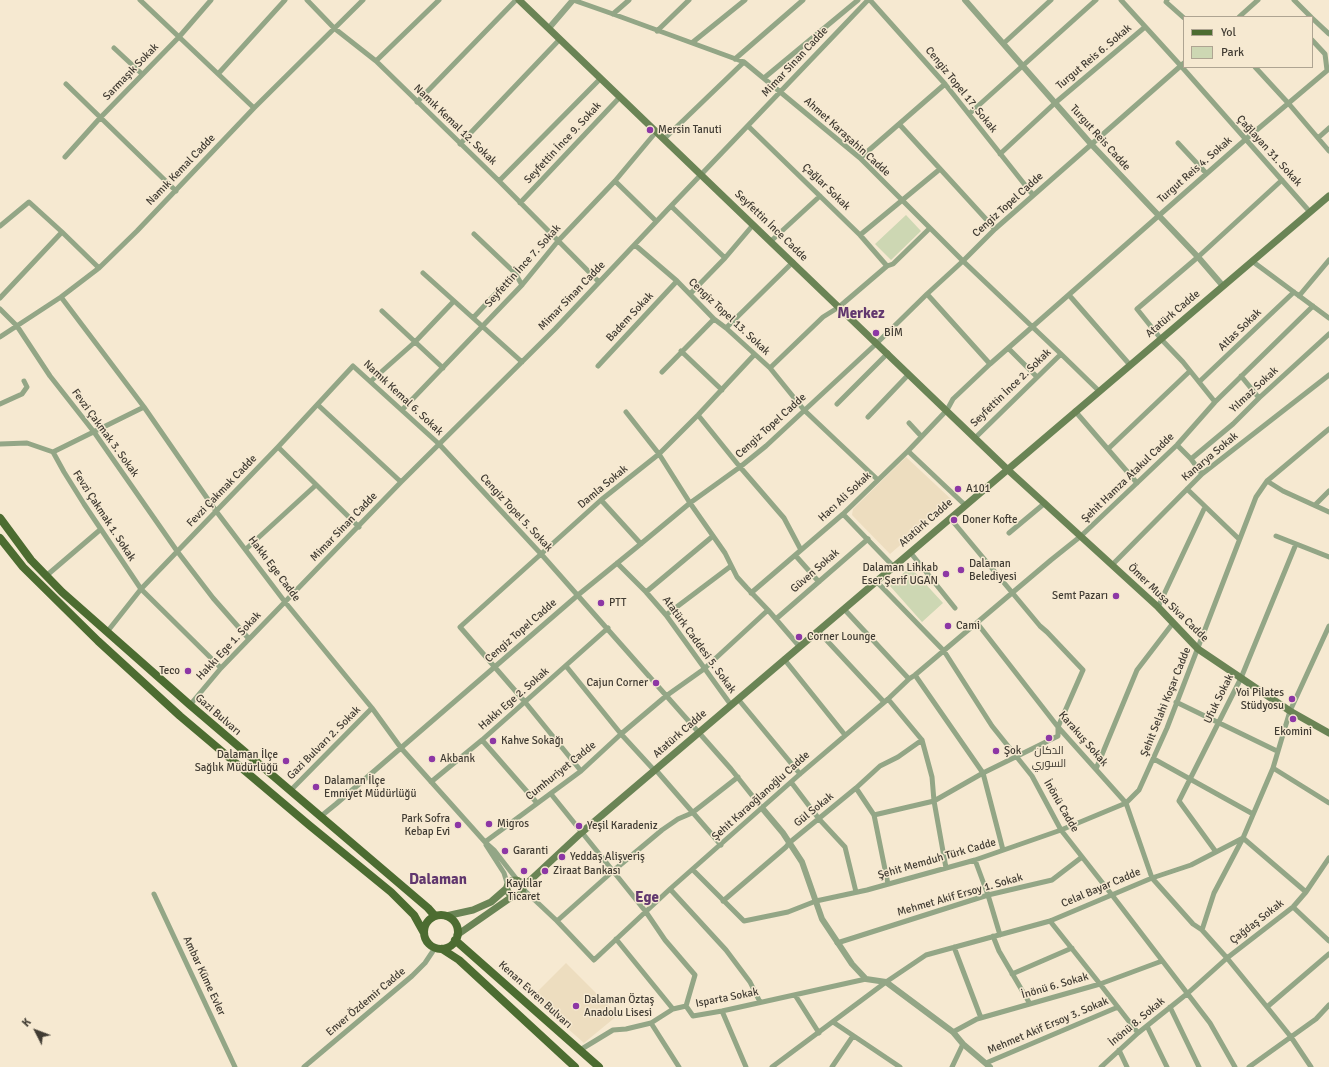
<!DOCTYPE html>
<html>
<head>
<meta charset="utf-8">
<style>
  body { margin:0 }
  #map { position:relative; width:1329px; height:1067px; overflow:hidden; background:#f6e9d1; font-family:Signika,sans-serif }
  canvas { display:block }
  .legend { position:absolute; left:1183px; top:16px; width:130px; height:52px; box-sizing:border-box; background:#f6e9d1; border:1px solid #aea492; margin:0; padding:5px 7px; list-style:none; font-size:12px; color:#413c33 }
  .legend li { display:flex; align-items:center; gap:8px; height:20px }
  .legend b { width:20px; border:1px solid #aea492 }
  .north { position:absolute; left:16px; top:1011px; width:40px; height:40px; -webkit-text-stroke:3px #f6e9d1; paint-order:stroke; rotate:312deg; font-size:11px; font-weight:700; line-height:16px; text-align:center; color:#413c33 }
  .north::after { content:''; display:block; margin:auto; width:14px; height:18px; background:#413c33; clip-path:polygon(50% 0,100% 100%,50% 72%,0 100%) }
</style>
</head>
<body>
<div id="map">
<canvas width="1329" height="1067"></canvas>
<ul class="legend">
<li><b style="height:5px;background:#4c6c31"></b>Yol</li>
<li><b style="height:11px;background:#cdd7b3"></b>Park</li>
</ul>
<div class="north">K</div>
</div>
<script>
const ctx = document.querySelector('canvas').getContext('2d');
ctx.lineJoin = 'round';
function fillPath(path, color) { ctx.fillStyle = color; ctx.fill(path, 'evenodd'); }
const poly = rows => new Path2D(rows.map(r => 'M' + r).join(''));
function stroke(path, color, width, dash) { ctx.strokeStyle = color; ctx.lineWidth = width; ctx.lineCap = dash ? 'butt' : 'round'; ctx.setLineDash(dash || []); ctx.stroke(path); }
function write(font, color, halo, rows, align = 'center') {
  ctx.font = font + ' Signika,Cairo,sans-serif'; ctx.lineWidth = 3; ctx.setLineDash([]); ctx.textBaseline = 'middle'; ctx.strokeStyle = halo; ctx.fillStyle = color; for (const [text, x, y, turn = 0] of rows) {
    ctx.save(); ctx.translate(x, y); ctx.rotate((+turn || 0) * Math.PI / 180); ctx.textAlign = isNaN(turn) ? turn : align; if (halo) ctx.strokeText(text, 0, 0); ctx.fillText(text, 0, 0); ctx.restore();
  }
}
const built = poly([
  [906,457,952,500,890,554,852,515,853,509],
  [566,963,618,1015,584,1043,532,997]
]);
const green = poly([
  [906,215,921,231,891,260,875,244],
  [910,567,943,603,922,622,890,586]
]);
const minor = poly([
  [140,0,254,108],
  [307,0,334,28,376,61,499,181,599,282],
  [573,0,613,14,744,62,860,158,963,261,1061,354,1099,391],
  [870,0,945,84,1033,195],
  [1121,0,1181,66,1310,212],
  [1167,0,1166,2,1184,18],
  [1294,0,1311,17],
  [613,14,629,0],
  [1239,17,1258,0],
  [1312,18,1329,34],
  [657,31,689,0],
  [1312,40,1325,54,1327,70],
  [693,42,745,0],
  [1004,43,1051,0],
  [114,48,142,74],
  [735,59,803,0],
  [376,61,439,0],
  [1255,67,1289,104,1329,151],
  [218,74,285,0],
  [764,78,858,0],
  [66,84,176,191],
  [417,102,516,0],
  [969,114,1096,0],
  [900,125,995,229],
  [748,126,860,235,887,266],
  [1318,138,1329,128],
  [664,139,744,62],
  [1178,143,1206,173],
  [460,144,560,39],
  [1000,154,1055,103,1145,27],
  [65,157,100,118,179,37,211,0],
  [860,158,945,84],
  [499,181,601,78],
  [615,181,656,221],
  [520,203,620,97],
  [671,206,725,258],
  [0,226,29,202,62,232,99,268],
  [474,234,515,273,522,285],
  [860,235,940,169],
  [771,241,820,196],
  [635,245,677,281,714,319,726,328,770,368,804,410,878,480],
  [1252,261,1329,318],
  [423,273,522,362],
  [690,294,725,258,753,225],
  [927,294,990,364],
  [1069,295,1130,365],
  [1299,296,1329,260],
  [61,297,144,407,216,511,285,602,372,708,401,748,485,842,494,850,518,881],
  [0,298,62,232],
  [0,309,17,326,50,376,94,432,177,551,213,598,249,639],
  [382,311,443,368],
  [473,318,515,273],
  [726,328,793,262],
  [0,337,61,297,99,268,137,231,254,108,363,0],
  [1009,349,1037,377],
  [681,351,722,390],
  [598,366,677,281],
  [770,368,823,317,839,307,887,266,893,264,930,228],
  [662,372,714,319],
  [1241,376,1259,398],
  [371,381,415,342,454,301],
  [1199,382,1294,292],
  [1215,402,1183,362,1161,339,1137,309,1198,257,1282,180],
  [0,404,22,394,27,387,24,381],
  [837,404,888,353],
  [318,405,401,482],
  [402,410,522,285,558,241,615,181,656,132],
  [1075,411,1137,483],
  [626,412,659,454,690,503,725,553,737,577,747,588,768,610,799,646],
  [698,415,740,467,784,518,801,550],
  [868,417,909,374],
  [909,423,921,436],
  [975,438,1061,354],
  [0,444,27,443,53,452,144,407],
  [1177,445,1191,459,1202,474],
  [278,447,359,527],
  [1108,449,1190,371],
  [908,451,965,505],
  [53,452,64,472,84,504,141,589,221,668],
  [1191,459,1233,424,1259,398,1329,334],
  [1267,481,1283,491,1329,512],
  [1187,489,1239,539],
  [601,500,641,544],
  [1315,505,1329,491],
  [843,514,893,566],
  [1009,533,1045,503],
  [1276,536,1329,557],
  [246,549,316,485],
  [910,552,955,608],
  [795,555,819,582],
  [617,563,646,592,666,615,731,705],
  [1112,565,1202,474,1329,375],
  [46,576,101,529],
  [876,581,944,651,992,726,1032,776,1061,830,1112,895,1210,1023,1235,1067],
  [646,592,713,536],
  [751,593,843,514,908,451,947,410,953,399,990,364,1246,139,1329,69],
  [1158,607,1205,507],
  [844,609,909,679],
  [666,615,731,566],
  [776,619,868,539],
  [977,623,1058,727,1126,803,1152,878,1193,924,1202,930],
  [818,631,884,702],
  [107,632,141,589,278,447,353,366,439,444,542,555,731,769,762,808],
  [784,659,845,735],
  [566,666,621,734,654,770],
  [915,675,983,773,1003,850],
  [738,699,800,774],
  [888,699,922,740,932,777,934,801,946,868],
  [1176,702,1277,751],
  [190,705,221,668,401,482,555,329,671,206,868,0],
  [482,740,537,803],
  [1154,759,1253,814],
  [1273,768,1329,803],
  [655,769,721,845],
  [1096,769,1137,670,1173,623],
  [581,771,525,702,460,627,601,500,659,454,698,415,754,355],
  [431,782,482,740,608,628],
  [791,782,819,819,845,847,856,892],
  [856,788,874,815,888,884],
  [290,791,372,708],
  [551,794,646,912,665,940,695,975,686,1006],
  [874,815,934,801,983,773,1058,736,1058,727,1083,670,1047,632,1040,626,950,518],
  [320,817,336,804,578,595,637,547,690,503,740,467,766,446,877,343,927,294,963,261,995,229,1184,63],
  [485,842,581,771,621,734,666,696,704,669,768,610],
  [486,845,504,873,508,886],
  [1216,852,1179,801,1241,678,1296,544],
  [975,860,988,895,1000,935],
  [693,870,744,921,788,912,816,901,867,890,975,860,1061,830,1126,803,1139,790,1167,728,1256,497,1267,481,1329,429],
  [523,889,557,921,594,960,670,889,800,774,888,699,909,679,915,675,1051,560,1081,536,1177,445,1215,402,1313,306],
  [670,889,726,950,750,982,760,1002],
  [1306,892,1243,838,1214,893,1202,930,1227,958,1267,1007,1291,1037,1311,1067],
  [154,894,235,1067],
  [723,901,786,847,789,843,856,788,880,766,898,757,922,740],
  [1293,907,1329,941],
  [557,921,613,871,662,830,678,819,692,813,738,777],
  [1050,921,1100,984,1138,1033],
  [993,936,999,951,1030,1004],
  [616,939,673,1009],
  [837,943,988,895,1052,880,1082,857],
  [954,947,981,1018],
  [1012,974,1072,948],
  [795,995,819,1033],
  [1170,1007,1199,1067],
  [1267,1007,1329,954],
  [722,1011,746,1067],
  [833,1022,900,1067],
  [651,1023,679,1067],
  [1147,1026,1167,1067],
  [953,1032,977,1019,1100,984,1162,961],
  [580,1050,613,1030,626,1029,651,1023,673,1009,686,1006,693,1016,722,1011,866,979],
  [1119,1050,1127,1067],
  [986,1063,1118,1007],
  [304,1067,412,976,425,963,435,948],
  [772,1067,886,982,926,955,1050,921,1152,878,1191,865,1243,838,1273,768,1290,711,1329,626],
  [832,1067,853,1036],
  [952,1067,963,1044],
  [1101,1067,1138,1033,1188,993,1227,958,1293,907,1306,892,1329,858],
  [1249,1067,1316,1019,1329,1005]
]);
const tertiary = poly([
  [965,0,1091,144,1198,257,1223,286],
  [549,28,573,0],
  [762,808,783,833,802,862,822,919,852,964,866,979,886,982,953,1032,963,1044,990,1067]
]);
const secondary = poly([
  [519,0,1007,469,1158,607,1198,649,1290,711,1329,733],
  '507 888a8 8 0 1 1 16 0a8 8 0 1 1-16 0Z',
  [523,887,581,833,1329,196],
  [446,916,473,910,491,902,507,888],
  [457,935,513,896]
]);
const primary = poly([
  [0,518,31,560,62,592,190,705,428,908,435,916],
  [0,538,23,567,98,641,180,716,309,825,391,892,414,915,424,933],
  '424 932a17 17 0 1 1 34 0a17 17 0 1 1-34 0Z',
  [455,940,599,1067],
  [442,949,459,960,575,1067]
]);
const markers = [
  [650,130,4,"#8d37a5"],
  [876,333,4,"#8d37a5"],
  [958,489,4,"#8d37a5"],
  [954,520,4,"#8d37a5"],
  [961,570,4,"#8d37a5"],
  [946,574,4,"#8d37a5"],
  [1116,596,4,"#8d37a5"],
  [601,603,4,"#8d37a5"],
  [948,626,4,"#8d37a5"],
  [799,637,4,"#8d37a5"],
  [188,671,4,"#8d37a5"],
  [656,683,4,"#8d37a5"],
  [1292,699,4,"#8d37a5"],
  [1293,719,4,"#8d37a5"],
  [1049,738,4,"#8d37a5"],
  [493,741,4,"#8d37a5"],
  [996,751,4,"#8d37a5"],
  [432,759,4,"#8d37a5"],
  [286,761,4,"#8d37a5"],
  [316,787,4,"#8d37a5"],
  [489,824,4,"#8d37a5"],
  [458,825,4,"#8d37a5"],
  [579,826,4,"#8d37a5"],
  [505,851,4,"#8d37a5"],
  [562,857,4,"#8d37a5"],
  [524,871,4,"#8d37a5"],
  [545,871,4,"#8d37a5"],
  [576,1006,4,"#8d37a5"]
];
const streetNames = [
  ["Turgut Reis 6. Sokak",1094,57,-40],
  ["Mimar Sinan Cadde",795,62,-47],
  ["Sarmaşık Sokak",131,72,-46],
  ["Cengiz Topel 17. Sokak",961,90,51],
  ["Namık Kemal 12. Sokak",455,125,44],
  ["Ahmet Karaşahin Cadde",847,137,42],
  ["Turgut Reis Cadde",1100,138,48],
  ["Seyfettin İnce 9. Sokak",563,143,-47],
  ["Çağlayan 31. Sokak",1269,151,48],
  ["Namık Kemal Cadde",181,170,-46],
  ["Turgut Reis 4. Sokak",1195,170,-41],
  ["Çağlar Sokak",826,187,44],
  ["Cengiz Topel Cadde",1008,205,-42],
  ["Seyfettin İnce Cadde",771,226,44],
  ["Seyfettin İnce 7. Sokak",523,266,-48],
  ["Mimar Sinan Cadde",572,296,-46],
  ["Atatürk Cadde",1173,314,-40],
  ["Badem Sokak",630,317,-47],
  ["Cengiz Topel 13. Sokak",729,317,43],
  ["Atlas Sokak",1240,330,-44],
  ["Seyfettin İnce 2. Sokak",1011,388,-44],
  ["Yılmaz Sokak",1254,390,-43],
  ["Namık Kemal 6. Sokak",403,398,43],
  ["Cengiz Topel Cadde",771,426,-42],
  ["Fevzi Çakmak 3. Sokak",105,433,54],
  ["Kanarya Sokak",1210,457,-40],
  ["Şehit Hamza Atakul Cadde",1128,478,-44],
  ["Damla Sokak",603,487,-40],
  ["Fevzi Çakmak Cadde",222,491,-46],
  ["Hacı Ali Sokak",845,497,-43],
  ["Cengiz Topel 5. Sokak",516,513,47],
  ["Fevzi Çakmak 1. Sokak",104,516,57],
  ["Atatürk Cadde",926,523,-41],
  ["Mimar Sinan Cadde",344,527,-46],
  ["Hakkı Ege Cadde",274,569,53],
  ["Güven Sokak",815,571,-41],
  ["Ömer Musa Siva Cadde",1168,603,44],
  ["Cengiz Topel Cadde",521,631,-41],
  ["Atatürk Caddesi 5. Sokak",699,645,54],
  ["Hakkı Ege 1. Sokak",229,646,-47],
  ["Hakkı Ege 2. Sokak",514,699,-41],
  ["Ufuk Sokak",1219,699,-64],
  ["Şehit Selahi Koşar Cadde",1166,702,-68],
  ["Gazi Bulvarı",218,715,41],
  ["Atatürk Cadde",680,734,-41],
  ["Karakuş Sokak",1083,739,49],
  ["Gazi Bulvarı 2. Sokak",324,743,-45],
  ["Cumhuriyet Cadde",561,771,-39],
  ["Şehit Karaoğlanoğlu Cadde",761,796,-42],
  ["İnönü Cadde",1061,806,60],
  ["Gül Sokak",814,810,-39],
  ["Şehit Memduh Türk Cadde",937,859,-16],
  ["Celal Bayar Cadde",1101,888,-23],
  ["Mehmet Akif Ersoy 1. Sokak",960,895,-16],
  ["Çağdaş Sokak",1257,922,-38],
  ["Ambar Küme Evler",204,976,65],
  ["İnönü 6. Sokak",1055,986,-16],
  ["Kenan Evren Bulvarı",535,995,42],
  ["Isparta Sokak",727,998,-11],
  ["Enver Özdemir Cadde",366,1002,-40],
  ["İnönü 8. Sokak",1137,1022,-40],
  ["Mehmet Akif Ersoy 3. Sokak",1048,1026,-23]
];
const poiNames = [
  ["Mersin Tanuti",658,130],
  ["BİM",884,333],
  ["A101",966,489],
  ["Doner Kofte",962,520],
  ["Dalaman",969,564],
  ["Belediyesi",969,577],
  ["Dalaman Lihkab",938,568,"right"],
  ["Eser Şerif UGAN",938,581,"right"],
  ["Semt Pazarı",1108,596,"right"],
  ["PTT",609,603],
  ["Cami",956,626],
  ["Corner Lounge",807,637],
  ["Teco",180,671,"right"],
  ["Cajun Corner",648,683,"right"],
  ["Yoi Pilates",1284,693,"right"],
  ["Stüdyosu",1284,706,"right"],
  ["Ekomini",1293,732,"center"],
  ["Kahve Sokağı",501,741],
  ["Şok",1004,751],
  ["الدكان",1049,751,"center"],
  ["السوري",1049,764,"center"],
  ["Dalaman İlçe",278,755,"right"],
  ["Sağlık Müdürlüğü",278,768,"right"],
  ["Akbank",440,759],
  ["Dalaman İlçe",324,781],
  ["Emniyet Müdürlüğü",324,794],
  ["Park Sofra",450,819,"right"],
  ["Kebap Evi",450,832,"right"],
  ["Migros",497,824],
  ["Yeşil Karadeniz",587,826],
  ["Garanti",513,851],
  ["Yeddaş Alişveriş",570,857],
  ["Ziraat Bankası",553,871],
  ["Kaylılar",524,884,"center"],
  ["Ticaret",524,897,"center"],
  ["Dalaman Öztaş",584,1000],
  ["Anadolu Lisesi",584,1013]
];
const districtNames = [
  ["Merkez",861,314],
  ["Dalaman",438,880],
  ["Ege",647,898]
];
fillPath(built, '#edddbf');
fillPath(green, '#cdd7b3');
stroke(minor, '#93a686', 5);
stroke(tertiary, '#93a686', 6);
stroke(secondary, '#6a8455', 7);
stroke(primary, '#4c6c31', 8);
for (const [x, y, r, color] of markers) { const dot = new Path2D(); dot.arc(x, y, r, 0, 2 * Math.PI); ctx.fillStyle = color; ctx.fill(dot); stroke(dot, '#f6e9d1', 1.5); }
write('11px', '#413c33', '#f6e9d1', streetNames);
write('11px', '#413c33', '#f6e9d1', poiNames, 'left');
write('bold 15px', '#61376e', '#f6e9d1', districtNames);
</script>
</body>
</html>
